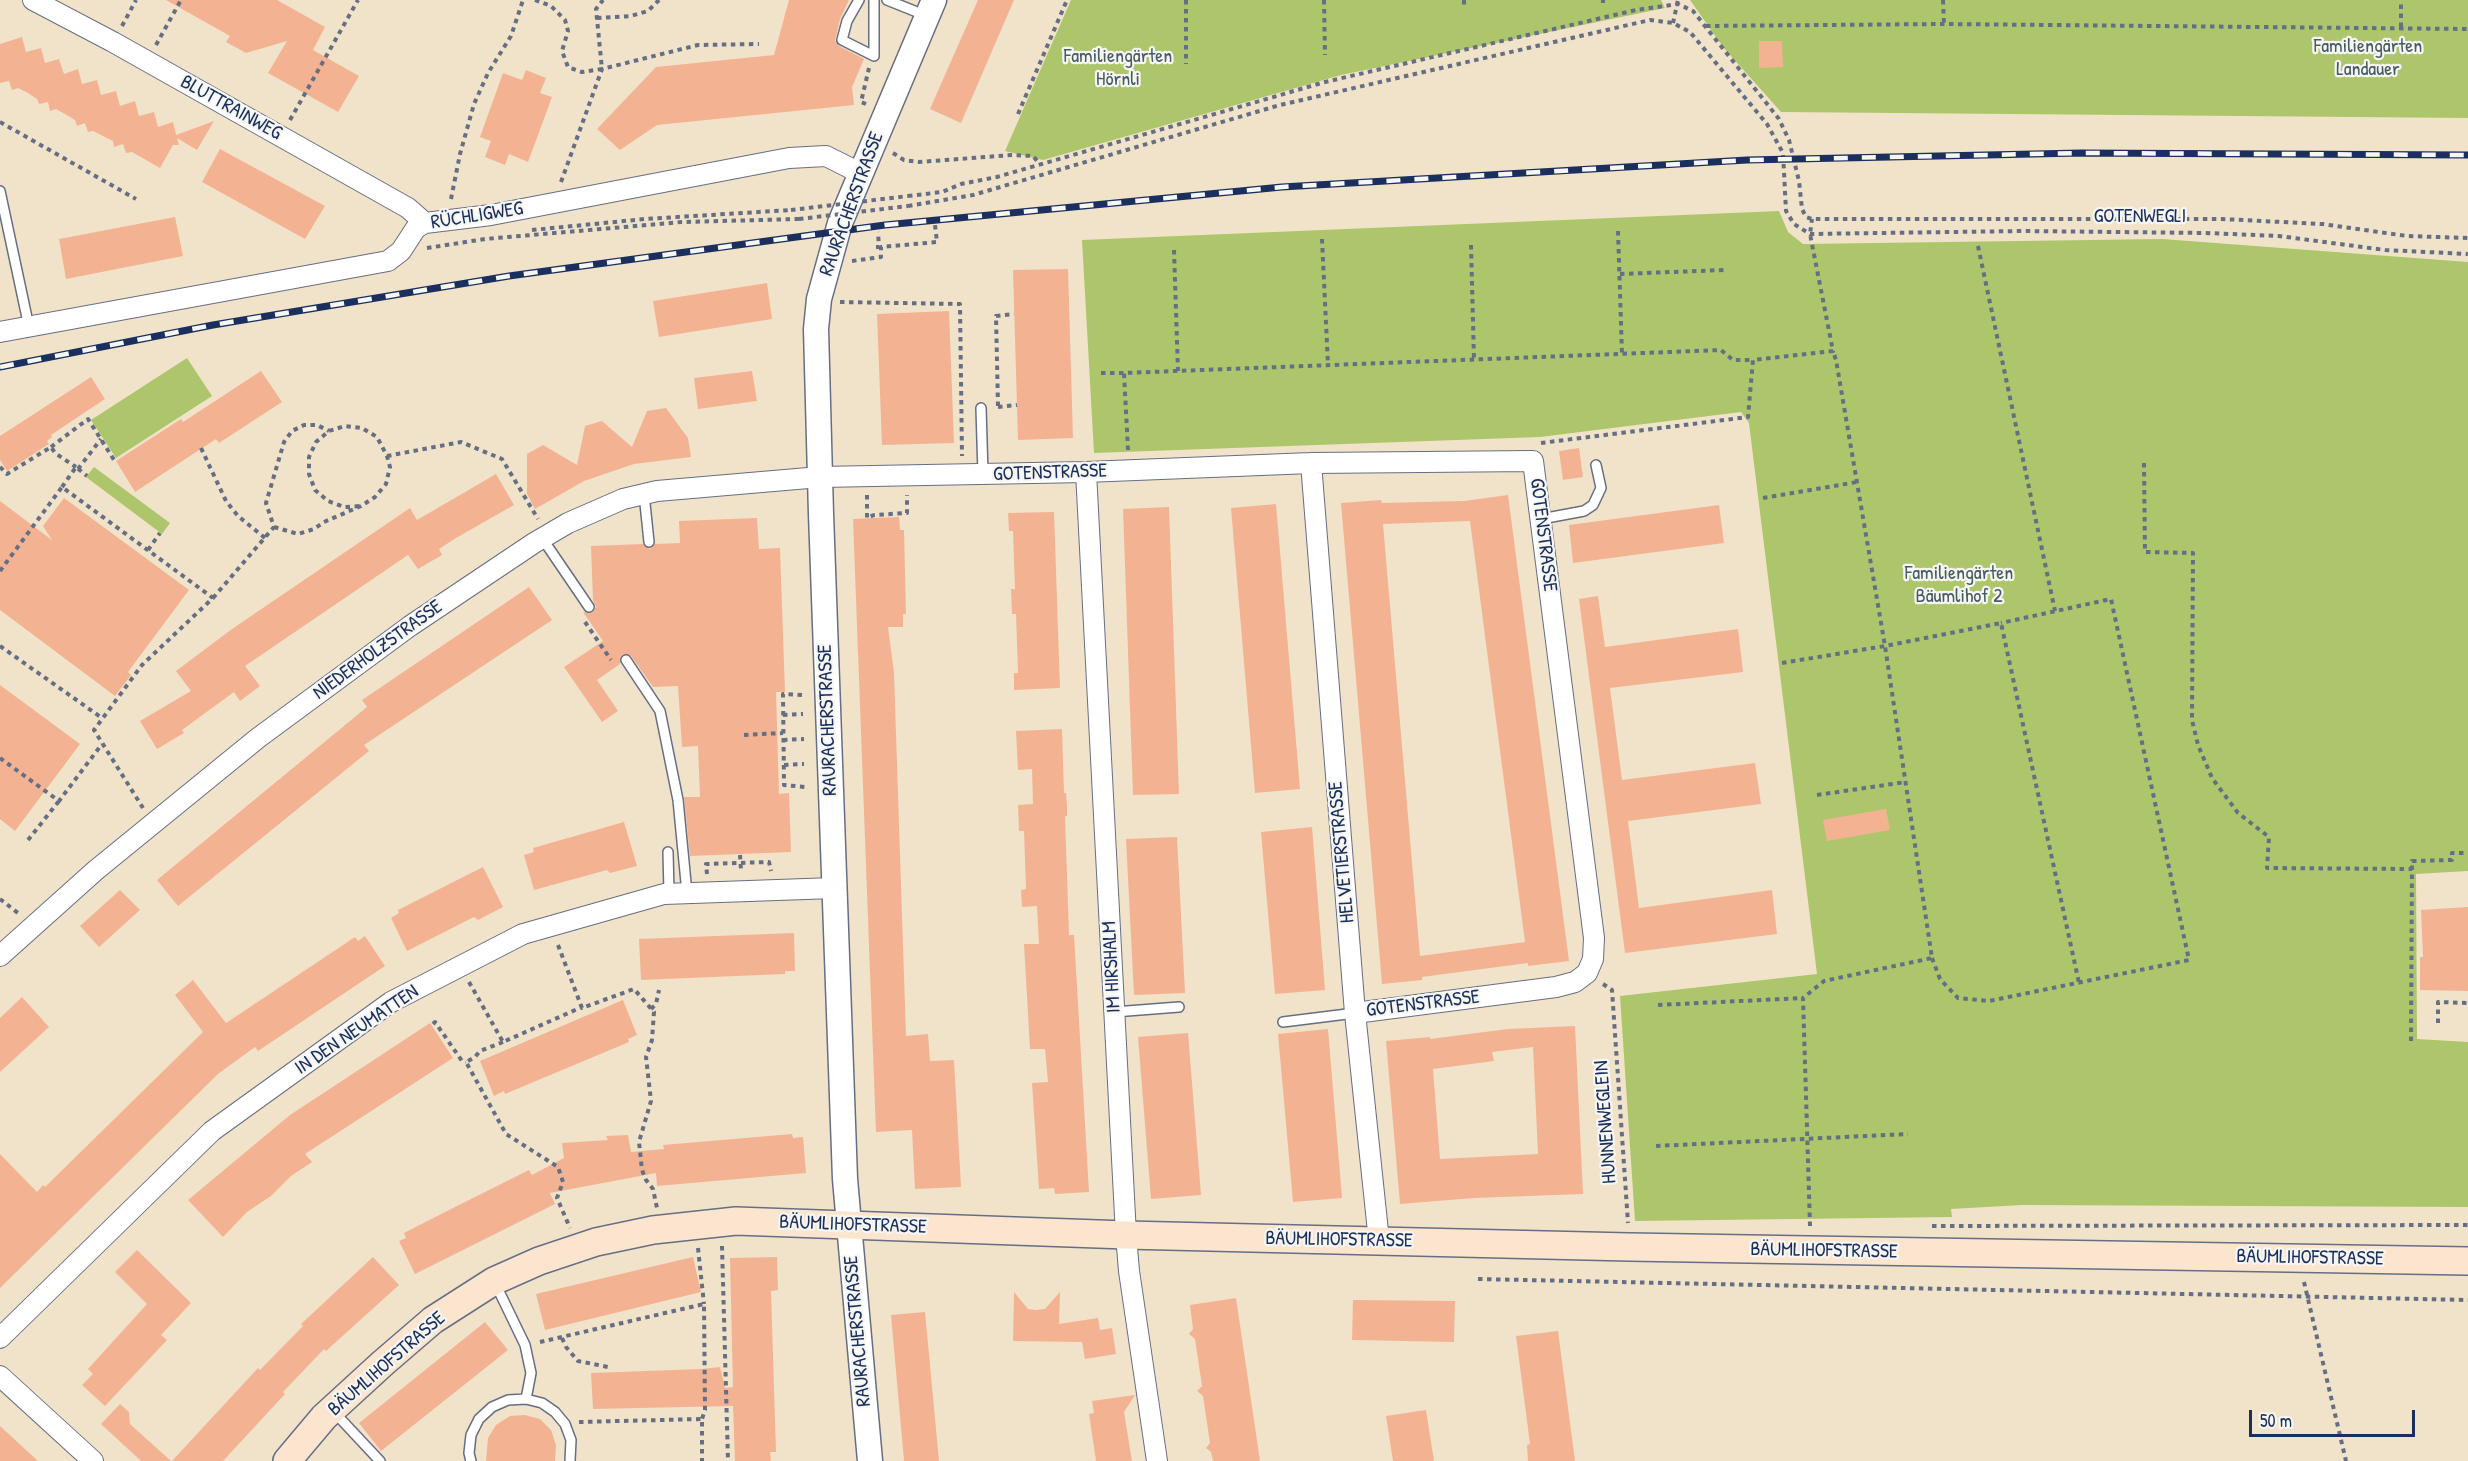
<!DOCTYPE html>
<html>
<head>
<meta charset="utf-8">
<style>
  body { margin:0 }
  #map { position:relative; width:2468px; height:1461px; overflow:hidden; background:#f1e3c9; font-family:"Patrick Hand",sans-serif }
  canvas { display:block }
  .scale { position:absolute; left:2249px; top:1410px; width:166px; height:27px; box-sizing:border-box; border:3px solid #1b2f5e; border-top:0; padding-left:8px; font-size:18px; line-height:21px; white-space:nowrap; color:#1b2f5e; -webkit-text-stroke:4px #f6f6f2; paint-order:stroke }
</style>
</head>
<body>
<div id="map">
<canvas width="2468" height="1461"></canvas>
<div class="scale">50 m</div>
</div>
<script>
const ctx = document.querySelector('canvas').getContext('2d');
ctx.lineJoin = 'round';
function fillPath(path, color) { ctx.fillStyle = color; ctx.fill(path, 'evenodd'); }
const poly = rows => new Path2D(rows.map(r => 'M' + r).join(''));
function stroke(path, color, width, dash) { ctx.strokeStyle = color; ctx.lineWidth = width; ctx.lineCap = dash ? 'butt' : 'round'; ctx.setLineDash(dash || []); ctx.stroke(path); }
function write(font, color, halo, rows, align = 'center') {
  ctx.font = font + ' "Patrick Hand",sans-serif'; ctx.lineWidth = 4.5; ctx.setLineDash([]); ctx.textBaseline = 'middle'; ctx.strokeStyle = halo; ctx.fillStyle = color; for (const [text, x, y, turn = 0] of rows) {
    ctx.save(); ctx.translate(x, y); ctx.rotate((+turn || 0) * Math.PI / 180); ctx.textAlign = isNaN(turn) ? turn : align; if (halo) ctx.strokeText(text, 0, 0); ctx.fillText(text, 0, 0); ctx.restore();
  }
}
const green = poly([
  [1071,0,1661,0,1665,8,1341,75,1043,160,1005,151],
  [1690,0,2468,0,2468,118,1781,112,1723,47],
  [1779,211,1788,232,1803,244,2162,239,2468,262,2468,871,2416,874,2417,1039,2468,1042,2468,1207,2022,1205,1951,1209,1952,1217,1635,1221,1620,996,1817,974,1749,423,1741,412,1540,437,1094,453,1082,240],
  [187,358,212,396,116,458,91,420],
  [94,467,170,523,162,534,86,477]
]);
const building = poly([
  [166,0,277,0,325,27,313,50,359,76,338,112,268,73,287,41,246,53,226,42,230,36],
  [789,0,849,0,840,19,835,41,839,46,864,59,852,87,854,105,657,125,620,150,597,129,656,67,774,55],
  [978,0,1014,0,961,123,930,109],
  [22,37,26,52,41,48,45,63,59,59,64,74,78,69,82,84,97,80,101,95,116,91,120,106,135,101,139,116,154,112,158,127,173,122,176,135,214,121,197,150,177,138,179,145,173,145,160,168,132,152,126,153,123,144,114,147,113,141,93,131,88,132,85,123,77,126,75,120,65,114,56,109,50,111,48,102,39,104,37,99,28,93,18,88,12,90,9,81,0,83,0,44],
  [1759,41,1782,41,1783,67,1759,68],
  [526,70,546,78,540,93,552,97,528,162,509,154,505,165,485,157,491,141,480,137,503,73,522,80],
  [220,149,325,206,305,239,202,182],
  [175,217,183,256,66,279,59,239],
  [1068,269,1073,438,1018,440,1013,270],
  [767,283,772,319,659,337,653,301],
  [949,311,954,443,882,445,877,314],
  [261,371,282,402,219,443,216,439,135,492,116,461,181,419,183,422],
  [752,371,757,401,698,409,694,378],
  [91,377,105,399,51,435,52,437,47,441,49,444,7,471,0,460,0,436],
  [666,408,688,438,691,457,634,464,584,481,535,509,527,494,527,454,543,445,577,465,585,426,602,421,632,447,647,411],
  [1579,448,1583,477,1563,480,1559,451],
  [496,474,514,505,456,538,439,549,442,555,418,569,408,555,245,666,260,686,240,701,234,692,182,730,184,733,157,749,140,721,191,691,176,671,232,629,410,508,417,520],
  [1508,495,1569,961,1528,966,1528,963,1422,977,1422,980,1382,984,1341,503,1381,500,1382,503,1464,501],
  [1470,521,1525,942,1420,956,1383,524],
  [64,498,189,590,128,672,131,675,115,696,0,610,0,501,52,540,43,526],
  [1276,504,1300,789,1255,793,1231,508],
  [1719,505,1724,543,1573,563,1569,525],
  [1169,507,1179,794,1133,795,1123,509],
  [1054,512,1060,688,1014,690,1014,673,1018,673,1016,614,1012,614,1011,589,1015,589,1013,531,1009,531,1008,513],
  [899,517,900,530,904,530,906,614,903,614,903,627,888,627,894,673,906,1036,928,1034,930,1061,954,1060,961,1187,915,1189,912,1130,876,1132,853,519],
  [757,518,759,549,780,548,785,692,776,692,779,794,789,793,791,852,690,856,684,797,700,797,698,746,682,747,678,686,653,687,631,656,623,654,620,658,620,664,597,680,618,711,602,722,564,667,603,641,583,612,592,613,596,607,593,600,591,546,643,544,650,549,655,544,680,543,679,521],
  [529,587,552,620,364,745,369,751,178,906,157,880,367,707,362,700],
  [1598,596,1605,647,1738,629,1743,672,1610,688,1622,780,1755,763,1761,804,1628,821,1639,908,1772,890,1777,934,1625,953,1579,599],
  [0,685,80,744,15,831,0,819],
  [1062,729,1064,793,1066,793,1067,805,1067,816,1065,816,1069,935,1074,935,1089,1192,1055,1194,1054,1188,1039,1189,1032,1083,1048,1082,1045,1049,1030,1049,1024,944,1039,944,1037,906,1022,907,1021,890,1026,889,1024,831,1019,831,1018,805,1033,804,1032,769,1018,770,1016,731],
  [1886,809,1890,830,1827,841,1823,820],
  [624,822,637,866,610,873,607,870,534,890,524,855,534,852,533,848],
  [1312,827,1325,990,1275,994,1261,832],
  [1177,837,1185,993,1134,995,1126,839],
  [483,867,503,907,478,920,474,917,407,951,391,918,399,913,398,910],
  [120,890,140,910,99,947,80,926],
  [2468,907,2468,991,2420,990,2420,957,2423,957,2421,910],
  [794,933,795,971,785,971,785,974,641,980,639,939],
  [365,936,385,966,258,1051,255,1047,218,1074,0,1288,0,1154,37,1192,43,1185,45,1187,203,1032,175,995,193,980,226,1023,355,937,358,941],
  [22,997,49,1027,0,1072,0,1018],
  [623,1000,637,1035,628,1039,629,1042,505,1094,504,1091,494,1096,480,1061],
  [430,1023,453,1058,305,1154,312,1162,291,1176,271,1196,247,1212,223,1237,188,1200,290,1115],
  [1575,1026,1583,1194,1474,1198,1400,1204,1386,1041,1430,1037,1430,1039,1508,1029],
  [1533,1047,1538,1154,1440,1159,1433,1069,1494,1061,1492,1052],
  [1328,1029,1342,1198,1293,1202,1278,1034],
  [1188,1033,1201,1195,1151,1199,1138,1037],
  [792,1134,793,1138,803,1137,806,1173,657,1186,656,1173,550,1193,555,1204,415,1274,399,1241,406,1238,404,1233,449,1210,529,1170,532,1175,564,1158,562,1143,608,1140,606,1136,628,1135,631,1152,664,1149,663,1145],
  [137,1250,191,1303,161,1335,167,1340,105,1406,82,1385,93,1374,88,1369,147,1304,115,1272],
  [373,1257,399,1285,326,1351,324,1349,283,1392,285,1394,223,1461,172,1461,258,1368,260,1370,303,1326,301,1324],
  [693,1257,701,1292,545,1330,536,1294],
  [777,1257,778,1290,771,1291,776,1452,770,1452,771,1461,735,1461,733,1406,593,1409,591,1373,701,1369,720,1367,725,1388,733,1387,730,1258],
  [1014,1292,1028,1309,1036,1310,1045,1309,1060,1292,1059,1324,1098,1318,1100,1330,1112,1328,1116,1354,1085,1359,1082,1342,1013,1341],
  [1236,1298,1255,1427,1260,1461,1213,1461,1211,1452,1206,1448,1210,1443,1203,1396,1197,1391,1202,1386,1195,1339,1189,1334,1193,1329,1190,1305],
  [1353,1300,1455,1301,1454,1342,1352,1340],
  [925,1312,939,1461,904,1461,891,1315],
  [485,1322,508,1350,381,1451,359,1423],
  [1558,1331,1575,1461,1528,1461,1527,1445,1530,1444,1516,1336],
  [1135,1395,1124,1412,1132,1461,1096,1461,1089,1414,1094,1413,1092,1401],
  [120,1404,129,1412,130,1424,171,1461,141,1461,101,1424],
  [1426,1410,1434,1461,1393,1461,1386,1416],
  [525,1415,540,1419,551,1430,556,1445,555,1461,486,1461,488,1438,496,1425,510,1416],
  [0,1426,38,1461,0,1461]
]);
const path = poly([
  [535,0,551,6,565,20,568,31,562,51,568,67,582,72,602,69,596,9,603,0],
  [1186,0,1186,64],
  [1324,0,1325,55],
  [1464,0,1464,5],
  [1603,0,1603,3],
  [1943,0,1944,24],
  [597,18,631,16,648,11,659,0],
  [1673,23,1678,0],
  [122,26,136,0],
  [1706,26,1944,24,2468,29],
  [2401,27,2401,0],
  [156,45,181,0],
  [866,104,861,102,869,68],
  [1018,114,1067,0],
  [290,120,358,0],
  [0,122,136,199],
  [893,153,904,160,919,162,1012,155,1033,156,1039,163],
  [561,182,602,69,698,45,759,44],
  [908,196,942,192,961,184,997,177,1325,82,1636,10,1678,4,1693,11,1779,119,1789,140,1799,181,1802,209,1806,217,1812,219,2222,219,2322,224,2407,236,2468,238],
  [451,199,460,154,474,104,488,73,511,36,523,0],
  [908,206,973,195,1280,105,1650,20,1673,23,1690,32,1767,124,1783,153,1786,211,1794,224,1810,234,2023,231,2206,233,2279,236,2385,250,2468,254],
  [532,230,645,219,791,210],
  [1618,231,1622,354],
  [1322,239,1328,365],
  [1471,245,1474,359],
  [1978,246,2055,611],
  [876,247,879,247,878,232],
  [427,248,485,239,682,222,799,219],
  [1174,250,1178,371],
  [852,261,881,257,881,247,937,242,935,225],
  [1620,274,1724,270],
  [840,302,960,304,962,456],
  [1101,373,1124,373],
  [998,406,996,316,1014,314],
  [998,407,1017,405],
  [1541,443,1748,417,1753,360,1833,351,1810,234,1812,219],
  [51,447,88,419,116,463],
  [201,448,226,501,238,516,265,538],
  [1128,450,1124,373,1721,350,1733,360,1753,360],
  [387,456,461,442,502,459,538,519],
  [2144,463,2145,552,2193,553,2192,720,2198,745,2212,778,2238,813,2269,837,2267,868,2412,869],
  [0,467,7,474,51,447,55,453,76,467],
  [78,469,101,439],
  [62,487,76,467,87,476],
  [867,495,867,518,874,515,907,513,907,495],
  [1763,498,1857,482],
  [274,527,298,534,314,529,324,522,361,506,375,497,386,484,390,467,387,456,377,437,362,428,345,426,329,431,316,442,309,457,309,474,315,490,328,501,344,507,361,506],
  [148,550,160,533],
  [0,571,62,487,213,598,142,665,94,730,143,808],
  [213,598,274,527,266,503,284,442,292,431,304,425,317,425,329,431],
  [585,622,611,660],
  [0,646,102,718],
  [1782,663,1885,646,2001,623,2079,983],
  [802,695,783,694,784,785,805,787],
  [783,715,803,714],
  [744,735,783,733],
  [783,740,804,739],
  [0,758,59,801,102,744],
  [784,765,804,764],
  [1817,795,1906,782],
  [28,840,59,801],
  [740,855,741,870],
  [707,874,706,864,769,862,771,871],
  [0,899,18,913],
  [558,945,582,1008,634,989,654,1012,652,1040,646,1057,651,1101,639,1142,642,1170,646,1180,653,1189,657,1208],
  [1932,958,1940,979,1958,998,1989,1001,2189,960,2111,599,2001,623],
  [469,982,503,1042,582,1007],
  [1603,984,1612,990,1628,1223],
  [1658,1005,1803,998],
  [651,1009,656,1004,659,990],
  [2438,1023,2438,1002,2468,1003],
  [433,1024,435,1022,462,1061,466,1062],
  [2411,1041,2412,861,2452,860,2452,853,2468,853],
  [503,1042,480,1051,475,1057,466,1062,506,1134,558,1167,563,1182,557,1198,570,1228],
  [1656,1146,1908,1134],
  [1810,1226,1803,998,1824,981,1932,958,1885,646,1836,360,1833,351],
  [1932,1226,2468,1225],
  [722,1246,728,1461],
  [698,1248,704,1304],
  [1478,1279,2468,1300],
  [2304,1282,2346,1461],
  [562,1338,566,1347,578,1361,608,1367],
  [540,1342,704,1304,705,1410,702,1419],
  [579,1422,702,1419,702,1461]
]);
const service = poly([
  [859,0,847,21,842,40,874,56,874,0],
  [887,0,927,16],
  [0,191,29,327],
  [981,408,983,474],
  [644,494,649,542],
  [1541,519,1584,511,1593,505,1601,488,1596,465],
  [542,538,589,607],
  [626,660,660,711,678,800,687,893],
  [668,852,669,893],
  [1114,1012,1179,1007],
  [1283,1022,1355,1013],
  [495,1283,525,1345,531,1373,526,1399],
  [335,1413,380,1461],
  [471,1461,469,1453,471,1435,479,1419,492,1407,508,1400,526,1399,542,1403,555,1412,565,1424,571,1440,570,1461]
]);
const minor = poly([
  [33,0,113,42,408,208,425,223],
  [0,332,388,261,401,251,416,228,425,223,491,215,789,158,826,156,860,173],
  [1311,463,1355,1013,1379,1241],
  [1086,472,1126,1235,1129,1271,1157,1461],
  [0,956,96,870,258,738,410,626,534,543,568,523,623,499,657,491,820,477,1086,472,1311,463,1533,461,1594,938,1593,959,1587,973,1575,982,1556,987,1355,1013],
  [0,1338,212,1131,391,1002,523,934,664,894,834,888],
  [0,1376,93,1461]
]);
const tertiary = poly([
  [870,1461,845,1179,821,514,816,329,819,299,840,223,934,0]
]);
const secondary = poly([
  [287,1461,324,1417,383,1363,433,1320,494,1281,539,1261,596,1242,653,1230,736,1221,1126,1235,1629,1247,2468,1261]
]);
const rail = poly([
  [0,367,213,325,509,276,885,225,1282,187,1747,160,2081,153,2468,155]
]);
const pathBridge = poly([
  [791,210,908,196],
  [799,219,908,206]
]);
const parkNames = [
  ["Familiengärten",2368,47],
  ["Landauer",2368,70],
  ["Familiengärten",1118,57],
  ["Hörnli",1118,80],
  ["Familiengärten",1959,574],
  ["Bäumlihof 2",1959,597]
];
const streetNames = [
  ["BLUTTRAINWEG",231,108,29],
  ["RAURACHERSTRASSE",852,204,-70],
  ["RÜCHLIGWEG",477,216,-9],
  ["GOTENWEGLI",2140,217],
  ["GOTENSTRASSE",1050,473,-2],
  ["GOTENSTRASSE",1543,535,83],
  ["NIEDERHOLZSTRASSE",378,650,-36],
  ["RAURACHERSTRASSE",828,720,-92],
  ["HELVETIERSTRASSE",1342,852,-95],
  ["IM HIRSHALM",1112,967,-93],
  ["GOTENSTRASSE",1423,1004,-7],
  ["IN DEN NEUMATTEN",357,1030,-34],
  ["HUNNENWEGLEIN",1606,1122,-94],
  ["BÄUMLIHOFSTRASSE",853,1225,2],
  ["BÄUMLIHOFSTRASSE",1339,1240,1],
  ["BÄUMLIHOFSTRASSE",1824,1251,1],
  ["BÄUMLIHOFSTRASSE",2310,1258,1],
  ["RAURACHERSTRASSE",858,1331,-95],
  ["BÄUMLIHOFSTRASSE",387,1364,-41]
];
fillPath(green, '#aec66b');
fillPath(building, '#f3b393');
stroke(service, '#666e83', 12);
stroke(minor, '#666e83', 22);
stroke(tertiary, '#666e83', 27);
stroke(secondary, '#666e83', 30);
stroke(path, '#666e83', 4, [4.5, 4.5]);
stroke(service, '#fff', 9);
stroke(minor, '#fff', 20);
stroke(tertiary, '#fff', 24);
stroke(secondary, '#fce5cf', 27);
stroke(rail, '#1b2f5e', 7);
stroke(rail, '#f6f6f2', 4.5, [14]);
stroke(pathBridge, '#666e83', 4, [4.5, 4.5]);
write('20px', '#475c62', '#f6f6f2', parkNames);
write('20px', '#1b2f5e', '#f6f6f2', streetNames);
</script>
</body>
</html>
